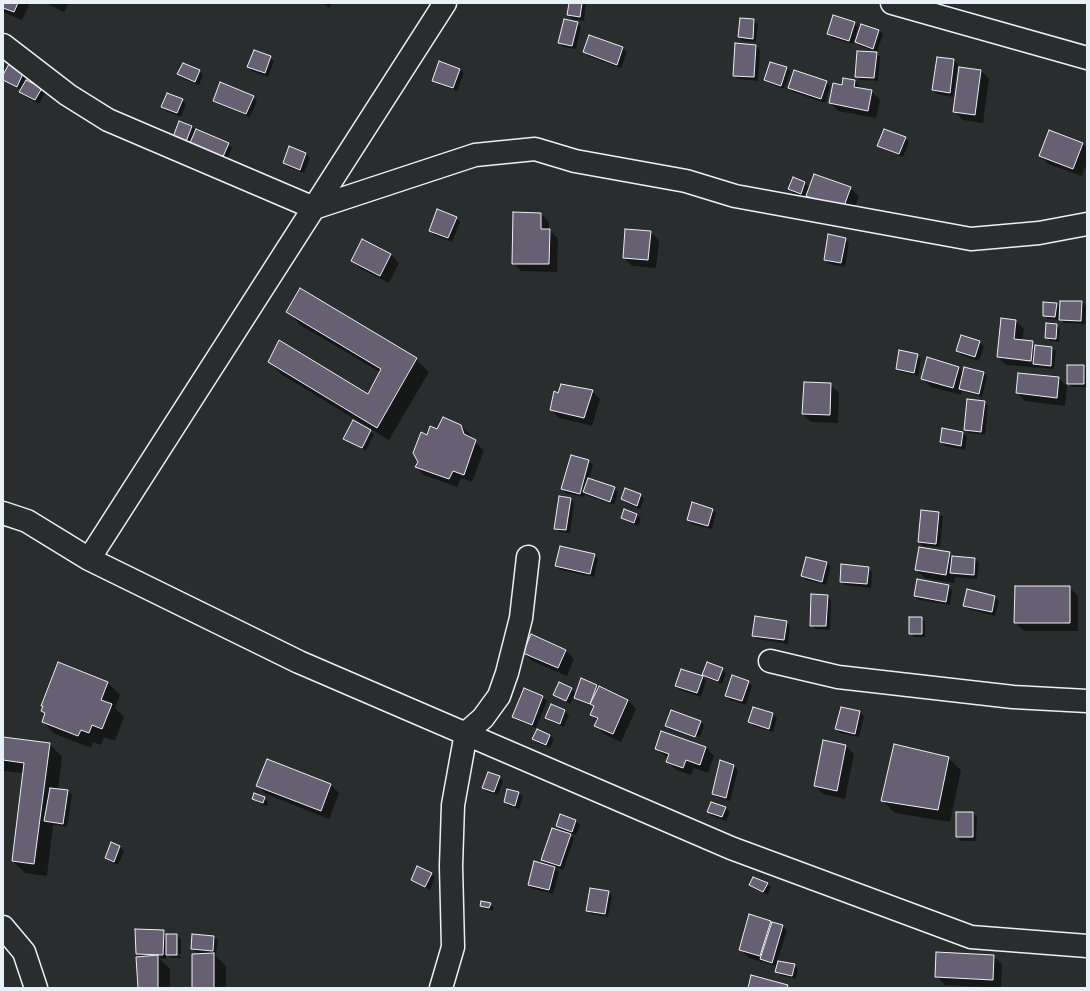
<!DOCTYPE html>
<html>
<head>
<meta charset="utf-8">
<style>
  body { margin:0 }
  #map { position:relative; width:1090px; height:991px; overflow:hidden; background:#2a2d2e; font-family:Caveat,sans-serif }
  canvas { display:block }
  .frame { position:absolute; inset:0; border:4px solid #e8f1f8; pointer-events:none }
</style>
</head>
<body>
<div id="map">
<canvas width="1090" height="991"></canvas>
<div class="frame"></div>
</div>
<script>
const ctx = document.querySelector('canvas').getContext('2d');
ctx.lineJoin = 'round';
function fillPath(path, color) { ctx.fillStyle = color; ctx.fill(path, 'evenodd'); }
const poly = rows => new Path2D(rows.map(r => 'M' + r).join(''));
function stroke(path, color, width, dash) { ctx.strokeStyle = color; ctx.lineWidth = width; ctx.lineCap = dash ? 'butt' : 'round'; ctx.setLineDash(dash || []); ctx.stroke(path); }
const shadow = poly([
  [3,3,30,3,22,20,3,12],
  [45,3,69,3,64,12],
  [322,3,333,3,329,8],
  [570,3,586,3,584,21,572,19,568,15],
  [741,19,754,20,758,24,756,42,743,41,739,37],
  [577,23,581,27,576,49,563,47,559,43],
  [854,23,858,27,853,44,832,38,828,34],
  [861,25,879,30,883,34,877,52,860,46,856,42],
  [590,36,623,48,627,52,621,68,588,56,584,52],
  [756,46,760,50,758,81,738,79,734,75],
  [876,53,880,57,878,81,860,80,856,76],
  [270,57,274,61,268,77,252,71,248,67],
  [937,58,954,60,958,64,953,97,937,94,933,90],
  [11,63,29,74,25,81,45,93,39,104,24,96,20,92,21,90,3,79],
  [786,68,790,72,784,89,769,83,765,79],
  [460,69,464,73,457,91,438,84,434,80],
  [199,71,203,75,199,85,182,78,178,74],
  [981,71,989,79,983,123,963,120,954,111],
  [844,79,855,81,863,90,871,91,880,100,876,118,838,111,830,103,843,86],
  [826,82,830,86,825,103,793,92,789,88],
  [253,97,257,101,250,117,218,104,214,100],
  [182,100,186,104,181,117,166,111,162,107],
  [179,123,192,127,196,132,228,144,232,148,226,163,178,141],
  [905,138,909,142,903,157,883,149,879,146],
  [1083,144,1087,148,1087,162,1082,176,1048,164,1040,156],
  [290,148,306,154,310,158,304,173,288,167,284,163],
  [805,183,810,188,850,188,859,196,851,217,815,204,807,196,809,191,807,190,804,197,793,193,789,189],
  [541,214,549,222,549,230,558,238,557,272,521,271,513,263],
  [456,218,460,222,452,242,434,235,430,231],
  [650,232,659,240,656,268,632,266,624,258],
  [845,239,849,243,845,267,829,264,825,260],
  [363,240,391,255,399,263,389,283,361,269,352,261],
  [1082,302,1086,306,1085,324,1064,323,1059,318,1059,320,1048,319,1044,315,1056,304,1060,308],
  [288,312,416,359,429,372,389,440,281,374,269,361,369,395,380,372,300,325],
  [1015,321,1024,329,1022,341,1032,342,1036,346,1052,348,1056,351,1054,369,1006,365,998,357],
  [1006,357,1036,361,1035,363,1006,359],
  [1056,325,1060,329,1059,342,1050,341,1046,337],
  [962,337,980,342,984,346,979,361,961,355,957,351],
  [917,355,921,359,918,376,901,372,897,368],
  [1084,366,1087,369,1087,387,1072,387,1068,383],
  [958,367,964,373,983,372,987,376,982,397,962,391,961,395,931,387,922,378],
  [1058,378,1067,386,1065,406,1025,401,1017,393],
  [830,384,839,393,838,423,811,422,803,414],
  [592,391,600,399,592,426,559,418,551,410,559,394],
  [984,402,988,406,985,435,969,433,965,429],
  [461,426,470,434,471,439,484,450,472,482,461,478,457,487,424,475,416,467,438,431],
  [943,429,963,433,967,437,965,450,945,446,941,442],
  [370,431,374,434,366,451,345,438],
  [589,461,593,465,589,479,614,488,618,492,614,505,588,496,585,493,584,497,566,493,563,489],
  [640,495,644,499,640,509,626,503,622,499],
  [570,499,574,503,570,533,559,532,555,528],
  [712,509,716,513,712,529,692,524,688,520],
  [625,511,637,515,641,519,638,526,626,521,622,517],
  [939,513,943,517,940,547,923,546,919,542],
  [949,553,953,557,975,559,979,563,977,579,955,577,954,583,925,578,916,570],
  [594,555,598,559,594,577,560,570,556,566],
  [827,563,831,567,826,585,806,580,802,576],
  [868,568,872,572,871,588,845,585,841,581],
  [948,586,952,590,950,605,919,600,915,596],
  [1069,587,1078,596,1078,631,1024,631,1015,622],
  [827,596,831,600,830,630,815,629,811,625],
  [995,597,999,601,995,616,968,609,964,605],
  [921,618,925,622,925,637,914,637,910,633],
  [787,622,790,626,788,644,757,639,753,635],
  [566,651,574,659,567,676,532,661,524,653],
  [722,669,726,673,722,684,703,677,706,681,701,697,680,690,676,686,681,670,706,678,703,675],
  [107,682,120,695,115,708,124,717,115,741,104,737,101,745,93,742,91,748,55,734,43,722,46,714,42,711,44,707,42,705],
  [748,682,752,686,746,705,730,700,726,696],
  [597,685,628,700,636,709,621,742,604,734,595,726,597,721,591,714,594,707,579,701,574,696,570,704,554,695,571,689,576,694],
  [524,689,543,697,547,701,536,728,517,720,513,716],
  [551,705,565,711,569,715,564,727,550,721,546,717],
  [842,708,860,712,864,716,859,737,840,733,836,729],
  [773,714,777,718,773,732,754,726,750,722],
  [700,721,704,725,700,737,670,727,670,729,699,740,670,730,666,726],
  [550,736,554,739,550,748,537,743,533,739],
  [3,738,50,744,62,757,58,790,68,791,72,795,67,827,53,825,47,876,25,873,13,861,24,773,3,771,3,773],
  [846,746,854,754,845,799,823,794,815,786],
  [706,747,714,756,708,773,694,768,691,775,676,770,667,762,668,758,656,749],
  [948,758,961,770,950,822,895,813,882,800],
  [267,760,331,785,339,793,329,819,266,794,257,786],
  [721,761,734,766,738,770,730,801,717,797,713,793],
  [499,777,503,781,498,795,487,792,483,788],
  [508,790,519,793,523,797,519,809,509,806,505,802],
  [254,798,264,798,268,802,267,806,257,802],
  [711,803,726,808,730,812,726,821,712,816,708,812],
  [973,813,977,817,976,841,961,841,957,837],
  [560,815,576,821,580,825,576,835,567,832,574,839,563,870,553,866,559,872,553,894,533,889,529,885,549,866,542,860,564,833,557,826],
  [111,844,120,847,124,851,118,865,110,862,106,858],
  [432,874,435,878,430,890,412,879],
  [767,883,771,887,768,895,754,889,750,885],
  [608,892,612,896,608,917,591,914,587,910],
  [490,904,494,908,493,911,485,909,481,905],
  [770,922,772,924,783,926,787,930,776,966,749,958,740,950],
  [164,931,168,935,177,935,181,939,181,954,170,954,170,956,181,956,181,958,171,958,167,954,166,959,159,958,170,969,170,988,139,988,141,957,137,954],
  [214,937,218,940,216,955,215,955,226,966,226,988,193,988,198,954,192,949],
  [993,956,1002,964,1001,988,945,985,936,976],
  [794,965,798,969,796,979,780,975,776,971]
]);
const building = poly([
  [3,3,18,3,14,12,3,8,3,3],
  [569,3,582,3,580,17,567,15,569,3],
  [833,15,855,22,849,41,827,34,833,15],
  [740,18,754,19,753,39,738,37,740,18],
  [564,19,578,22,572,46,558,43,564,19],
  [861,24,879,30,873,49,855,42,861,24],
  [589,35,623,47,617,65,583,52,589,35],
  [735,43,756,45,754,77,733,76,735,43],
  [254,50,271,56,265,73,247,67,254,50],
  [857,51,877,52,874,78,855,77,857,51],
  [937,57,954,59,950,93,932,90,937,57],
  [439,61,460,69,453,88,432,81,439,61],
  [10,62,25,69,17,87,3,80,3,75,10,62],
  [770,62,787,67,781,86,764,80,770,62],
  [183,63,200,70,195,82,177,74,183,63],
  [959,67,981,70,975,115,953,112,959,67],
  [794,70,827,81,821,99,788,88,794,70],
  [843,78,855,80,854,87,872,90,868,111,829,103,833,83,842,85,843,78],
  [26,80,42,88,35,100,19,92,26,80],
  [220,82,254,96,246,114,213,101,220,82],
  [167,93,183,99,177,113,161,107,167,93],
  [179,121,192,126,186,142,173,137,179,121],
  [196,129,229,143,222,159,189,145,196,129],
  [884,129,906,137,899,154,877,146,884,129],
  [1049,130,1083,143,1073,169,1039,156,1049,130],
  [289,146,306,153,300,170,283,163,289,146],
  [814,174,851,187,843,209,806,196,814,174],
  [793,177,805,182,801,194,788,189,793,177],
  [437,209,457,217,448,238,429,231,437,209],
  [513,212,541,213,541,229,550,229,549,264,512,264,513,212],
  [625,229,651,231,648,260,623,258,625,229],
  [828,234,846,238,841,263,824,260,828,234],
  [362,239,391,254,380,276,351,261,362,239],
  [300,288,417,358,377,428,268,362,279,340,368,394,381,369,286,312,300,288],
  [1060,301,1082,301,1081,321,1059,320,1060,301],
  [1043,302,1057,303,1055,317,1043,316,1043,302],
  [1001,318,1016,320,1014,339,1033,341,1031,361,997,357,1001,318],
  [1046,323,1057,324,1056,339,1045,338,1046,323],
  [961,335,980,341,975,357,956,351,961,335],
  [1035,345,1052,347,1051,366,1033,364,1035,345],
  [899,350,918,354,914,373,896,369,899,350],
  [927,357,959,367,953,388,921,379,927,357],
  [1067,365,1084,365,1084,384,1067,384,1067,365],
  [964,367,984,372,979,394,959,389,964,367],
  [1018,373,1059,377,1057,398,1016,393,1018,373],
  [804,382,831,383,830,415,802,414,804,382],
  [561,384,593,390,584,418,550,410,554,391,558,393,561,384],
  [967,399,985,401,981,432,964,430,967,399],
  [443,417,461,425,464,434,476,440,464,475,453,471,449,479,415,467,418,462,413,453,421,432,427,435,430,426,437,429,443,417],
  [353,420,371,430,362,448,343,439,353,420],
  [942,428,963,432,961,446,940,442,942,428],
  [571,455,589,460,580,494,561,489,571,455],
  [588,478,615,487,610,502,583,492,588,478],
  [625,488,641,494,637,506,621,499,625,488],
  [559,496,571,498,566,530,554,529,559,496],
  [692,502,713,509,708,526,687,520,692,502],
  [624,509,637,514,634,523,621,518,624,509],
  [921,510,939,512,936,544,918,542,921,510],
  [560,546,595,554,590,574,555,566,560,546],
  [919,547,950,552,946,575,915,570,919,547],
  [952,556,975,558,974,575,950,573,952,556],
  [806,557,827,562,822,582,801,576,806,557],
  [841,564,869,567,867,584,840,582,841,564],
  [917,579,949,585,946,602,914,596,917,579],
  [1015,586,1070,586,1070,623,1014,623,1015,586],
  [967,589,995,596,992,612,963,606,967,589],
  [811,594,828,595,826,626,810,626,811,594],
  [755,616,787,621,784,640,752,636,755,616],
  [909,617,922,617,922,634,909,634,909,617],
  [531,634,566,650,558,668,523,653,531,634],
  [58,662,108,682,101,700,112,704,102,729,92,725,89,733,81,730,78,736,42,722,45,713,41,711,43,706,41,706,58,662],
  [707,662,723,668,718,681,702,675,707,662],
  [681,669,703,676,697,693,675,686,681,669],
  [732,675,749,681,742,701,725,696,732,675],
  [581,678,597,685,590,704,574,698,581,678],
  [559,682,572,688,566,701,553,695,559,682],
  [599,686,628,700,613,734,594,726,598,718,590,715,594,706,590,704,599,686],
  [524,688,543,696,532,725,512,717,524,688],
  [551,704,565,710,560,724,545,718,551,704],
  [753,707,773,713,769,729,748,722,753,707],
  [841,707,860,711,855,734,835,729,841,707],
  [671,710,701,721,695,737,665,726,671,710],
  [537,729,550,735,546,745,532,739,537,729],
  [661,731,706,747,700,765,686,760,683,768,666,762,669,754,655,749,661,731],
  [3,737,50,743,34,864,12,861,24,763,3,760,3,737],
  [823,740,846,745,837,791,814,786,823,740],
  [894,744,949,757,938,810,881,801,894,744],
  [267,759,331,784,321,811,256,786,267,759],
  [720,760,734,765,726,798,712,794,720,760],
  [488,772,500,776,494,792,482,788,488,772],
  [50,788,68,790,63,824,44,821,50,788],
  [507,789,519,792,515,806,504,802,507,789],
  [254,793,265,797,263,803,252,799,254,793],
  [711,802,726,807,722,817,707,812,711,802],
  [956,812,973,812,973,837,956,837,956,812],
  [560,814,576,820,572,832,556,826,560,814],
  [552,828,571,834,560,866,541,860,552,828],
  [111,842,120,846,114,862,105,858,111,842],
  [534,861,555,867,549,890,528,885,534,861],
  [417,866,432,873,425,887,411,880,417,866],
  [753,877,768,883,763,892,749,885,753,877],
  [590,888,609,891,605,914,586,911,590,888],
  [481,901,491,903,489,908,480,906,481,901],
  [749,914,771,921,760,956,739,950,749,914],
  [772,922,783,925,772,963,760,959,772,922],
  [135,929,164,930,163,955,136,954,135,929],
  [166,934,177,934,177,955,166,955,166,934],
  [192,934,214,936,213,951,191,949,192,934],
  [936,952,994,955,993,980,935,977,936,952],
  [214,953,214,988,192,988,192,954,214,953],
  [158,955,158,988,138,988,136,957,158,955],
  [778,961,795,964,792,976,775,972,778,961],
  [751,975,788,985,787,988,748,988,751,975]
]);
const street = poly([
  [892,3,1087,58],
  [3,45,68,95,108,120,314,208,475,155,535,149,575,161,686,181,735,196,971,239,1039,233,1087,224],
  [3,513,27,521,89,559,299,662,731,848,971,937,1087,946],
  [89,559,445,3],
  [770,661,838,677,1013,697,1087,701],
  [3,927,24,952,36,988],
  [441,988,453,947,451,866,453,805,466,733,483,718,499,696,507,673,521,618,528,557]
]);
fillPath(shadow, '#0007');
fillPath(building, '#666072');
stroke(building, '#e8f1f8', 1);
stroke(street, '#e8f1f8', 25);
stroke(street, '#2a2d2e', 22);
</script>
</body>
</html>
